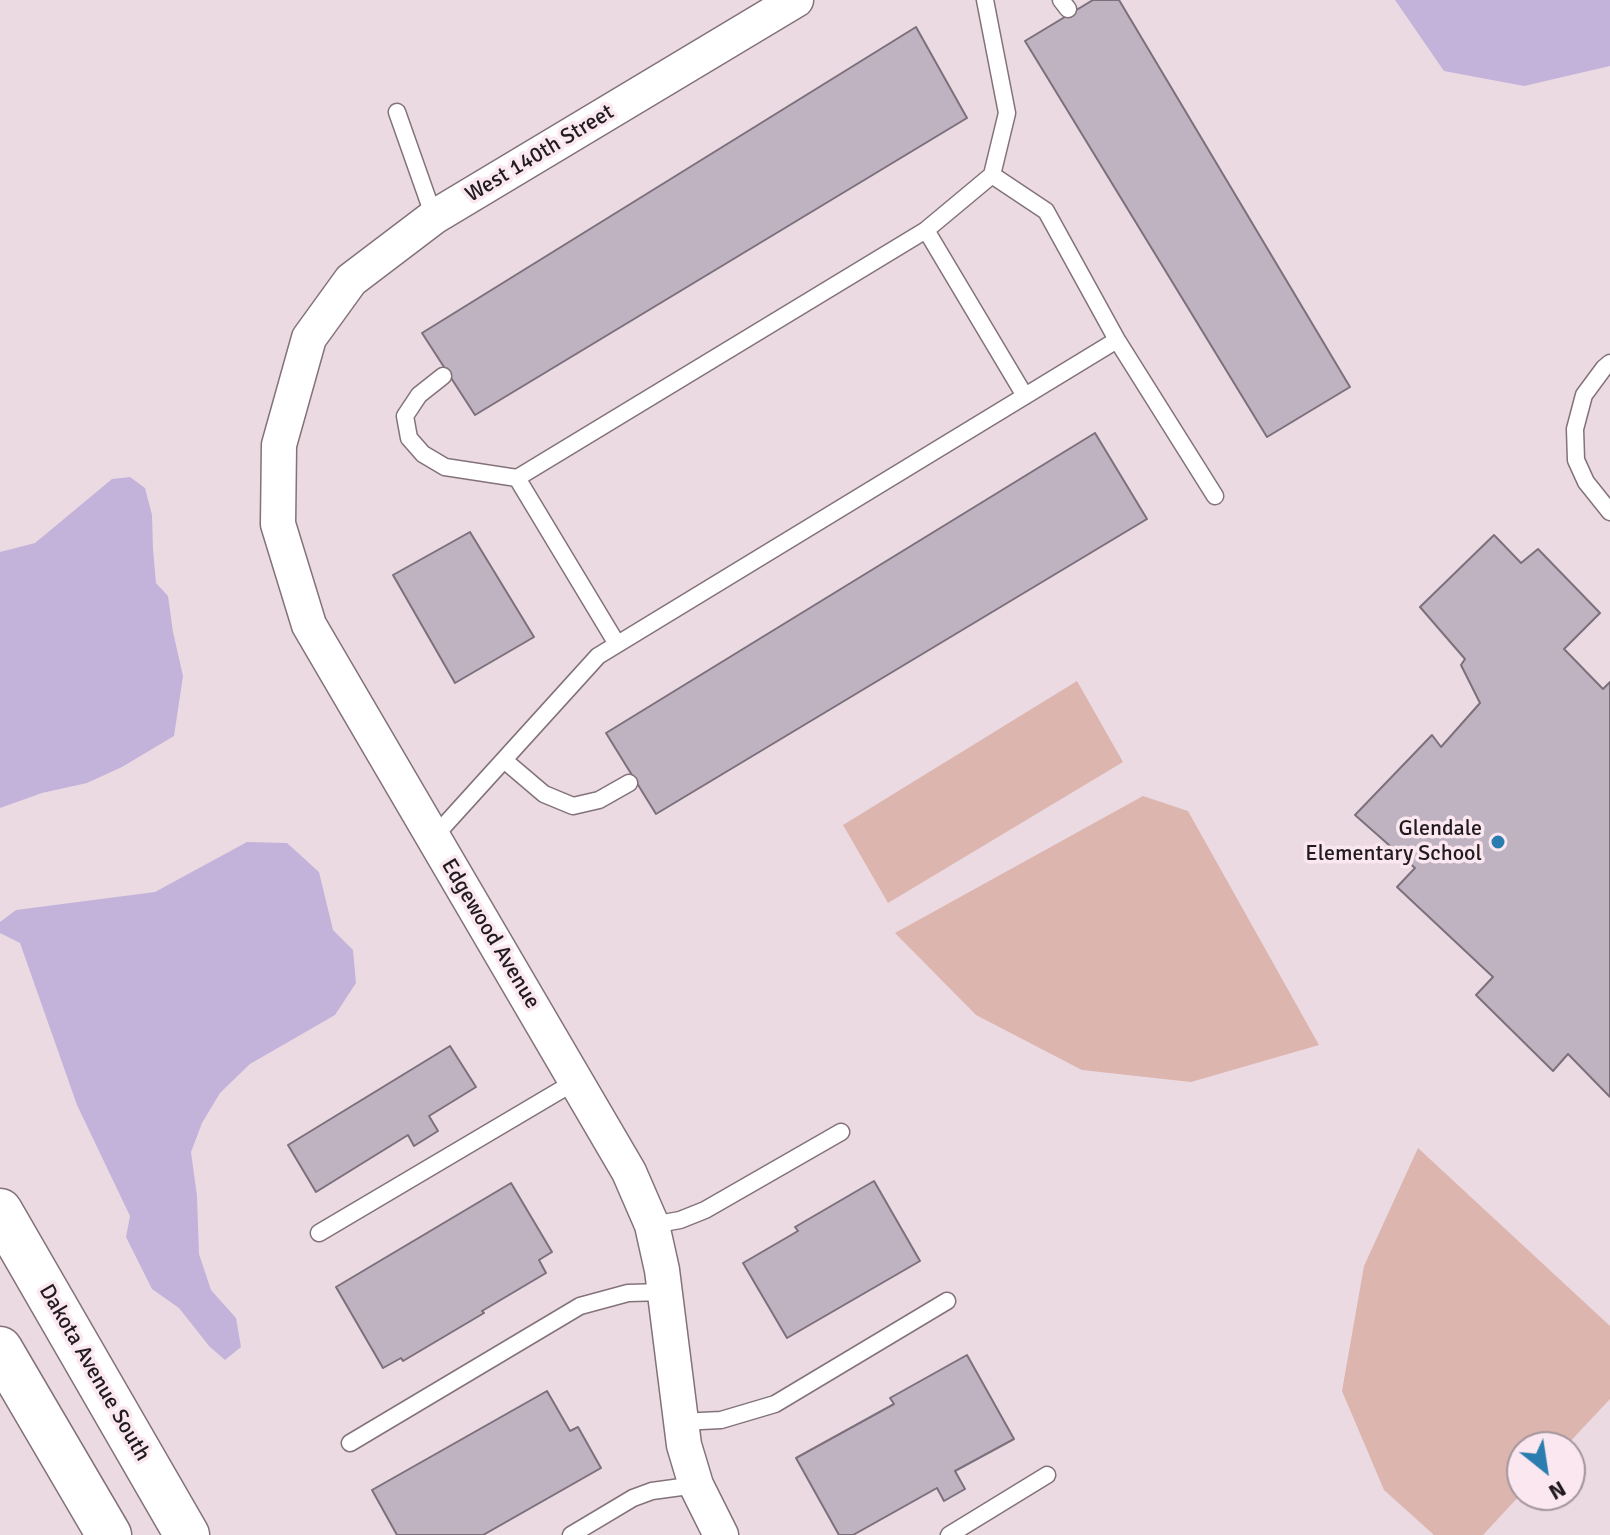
<!DOCTYPE html>
<html>
<head>
<meta charset="utf-8">
<style>
  body { margin:0 }
  #map { position:relative; width:1610px; height:1535px; overflow:hidden; background:#ecdae3; font-family:Signika,sans-serif }
  canvas { display:block }
  .north { position:absolute; left:1506px; top:1431px; width:80px; height:80px; box-sizing:border-box; background:#fae7f0; border:2px solid #a3959c; border-radius:50%; rotate:150deg; font-size:22px; font-weight:700; line-height:32px; text-align:center; color:#211b1e }
  .north::after { content:''; display:block; margin:auto; width:28px; height:36px; background:#2a7dae; clip-path:polygon(50% 0,100% 100%,50% 72%,0 100%) }
</style>
</head>
<body>
<div id="map">
<canvas width="1610" height="1535"></canvas>
<div class="north">N</div>
</div>
<script>
const ctx = document.querySelector('canvas').getContext('2d');
ctx.lineJoin = 'round';
function fillPath(path, color) { ctx.fillStyle = color; ctx.fill(path, 'evenodd'); }
const poly = rows => new Path2D(rows.map(r => 'M' + r).join(''));
function stroke(path, color, width, dash) { ctx.strokeStyle = color; ctx.lineWidth = width; ctx.lineCap = dash ? 'butt' : 'round'; ctx.setLineDash(dash || []); ctx.stroke(path); }
function write(font, color, halo, rows, align = 'center') {
  ctx.font = font + ' Signika,sans-serif'; ctx.lineWidth = 7; ctx.setLineDash([]); ctx.textBaseline = 'middle'; ctx.strokeStyle = halo; ctx.fillStyle = color; for (const [text, x, y, turn = 0] of rows) {
    ctx.save(); ctx.translate(x, y); ctx.rotate((+turn || 0) * Math.PI / 180); ctx.textAlign = isNaN(turn) ? turn : align; if (halo) ctx.strokeText(text, 0, 0); ctx.fillText(text, 0, 0); ctx.restore();
  }
}
const green = poly([
  [1077,681,1123,762,888,903,843,825],
  [1143,796,1188,811,1319,1045,1191,1082,1082,1070,976,1015,895,933],
  [1418,1148,1610,1326,1610,1399,1565,1447,1522,1447,1522,1493,1483,1535,1434,1535,1384,1490,1342,1391,1364,1266]
]);
const water = poly([
  [1395,0,1610,0,1610,66,1524,86,1444,71],
  [130,477,145,488,152,515,153,549,156,583,168,596,173,632,183,676,174,736,122,767,87,783,42,793,0,808,0,552,35,543,112,479],
  [247,842,287,843,319,872,333,930,353,950,356,983,335,1015,250,1064,220,1093,202,1123,191,1152,197,1196,199,1254,211,1290,236,1318,241,1347,225,1360,209,1346,179,1308,152,1289,126,1237,130,1216,77,1105,20,943,0,933,0,922,16,910,155,892]
]);
const building = poly([
  [1093,0,1119,0,1350,387,1267,437,1025,41,1093,0],
  [916,27,967,118,475,415,422,333,916,27],
  [1095,433,1147,519,656,814,606,733,1095,433],
  [470,532,534,637,455,683,393,575,470,532],
  [1494,535,1521,563,1538,549,1600,613,1564,649,1603,689,1610,682,1610,1097,1568,1054,1553,1071,1476,995,1493,977,1397,887,1415,868,1355,815,1432,735,1441,747,1480,703,1461,665,1465,659,1420,607,1494,535],
  [450,1046,476,1087,429,1116,438,1131,414,1146,408,1135,316,1192,288,1145,450,1046],
  [874,1181,920,1261,787,1338,743,1263,798,1231,795,1227,874,1181],
  [511,1183,552,1252,539,1260,546,1273,482,1311,484,1313,403,1361,401,1358,383,1368,336,1287,511,1183],
  [967,1355,1014,1439,955,1471,965,1489,944,1501,937,1488,853,1535,839,1535,796,1458,894,1404,890,1398,967,1355],
  [547,1391,570,1431,578,1427,601,1468,483,1535,397,1535,372,1490,547,1391]
]);
const lane = poly([
  [985,0,1007,113,992,175],
  [1061,0,1068,9],
  [397,112,434,217],
  [926,230,1025,396],
  [1117,340,1215,496],
  [1610,363,1604,368,1584,395,1575,429,1576,460,1586,482,1610,512],
  [443,376,419,395,405,416,409,438,423,454,445,467,517,478],
  [504,760,544,794,573,806,599,800,629,783],
  [433,838,598,656,1117,340,1046,211,992,175,926,230,517,478,617,644],
  [652,1225,680,1220,705,1210,841,1132],
  [319,1233,576,1081],
  [681,1422,721,1420,775,1404,947,1301],
  [350,1443,580,1306,628,1293,665,1292],
  [571,1535,633,1498,652,1491,696,1485],
  [949,1535,1047,1475]
]);
const street = poly([
  [721,1535,696,1485,684,1445,662,1270,652,1225,629,1172,309,625,278,524,279,445,309,338,351,280,434,217,796,0]
]);
const secondary = poly([
  [0,1211,187,1535],
  [0,1349,109,1535]
]);
const markers = [
  [1498,842,8,"#2a7dae"]
];
const streetNames = [
  ["West 140th Street",540,154,-31],
  ["Edgewood Avenue",490,934,59],
  ["Dakota Avenue South",94,1373,60]
];
const poiNames = [
  ["Glendale",1482,829],
  ["Elementary School",1482,854]
];
fillPath(green, '#dcb5ae');
fillPath(water, '#c3b3da');
fillPath(building, '#c0b3c1');
stroke(building, '#7c707c', 2);
stroke(lane, '#83727a', 19);
stroke(street, '#83727a', 37);
stroke(secondary, '#83727a', 47);
stroke(lane, '#fff', 16);
stroke(street, '#fff', 34);
stroke(secondary, '#fff', 44);
for (const [x, y, r, color] of markers) { const dot = new Path2D(); dot.arc(x, y, r, 0, 2 * Math.PI); ctx.fillStyle = color; ctx.fill(dot); stroke(dot, '#fae7f0', 3); }
write('22px', '#211b1e', '#fae7f0', streetNames);
write('22px', '#211b1e', '#fae7f0', poiNames, 'right');
</script>
</body>
</html>
